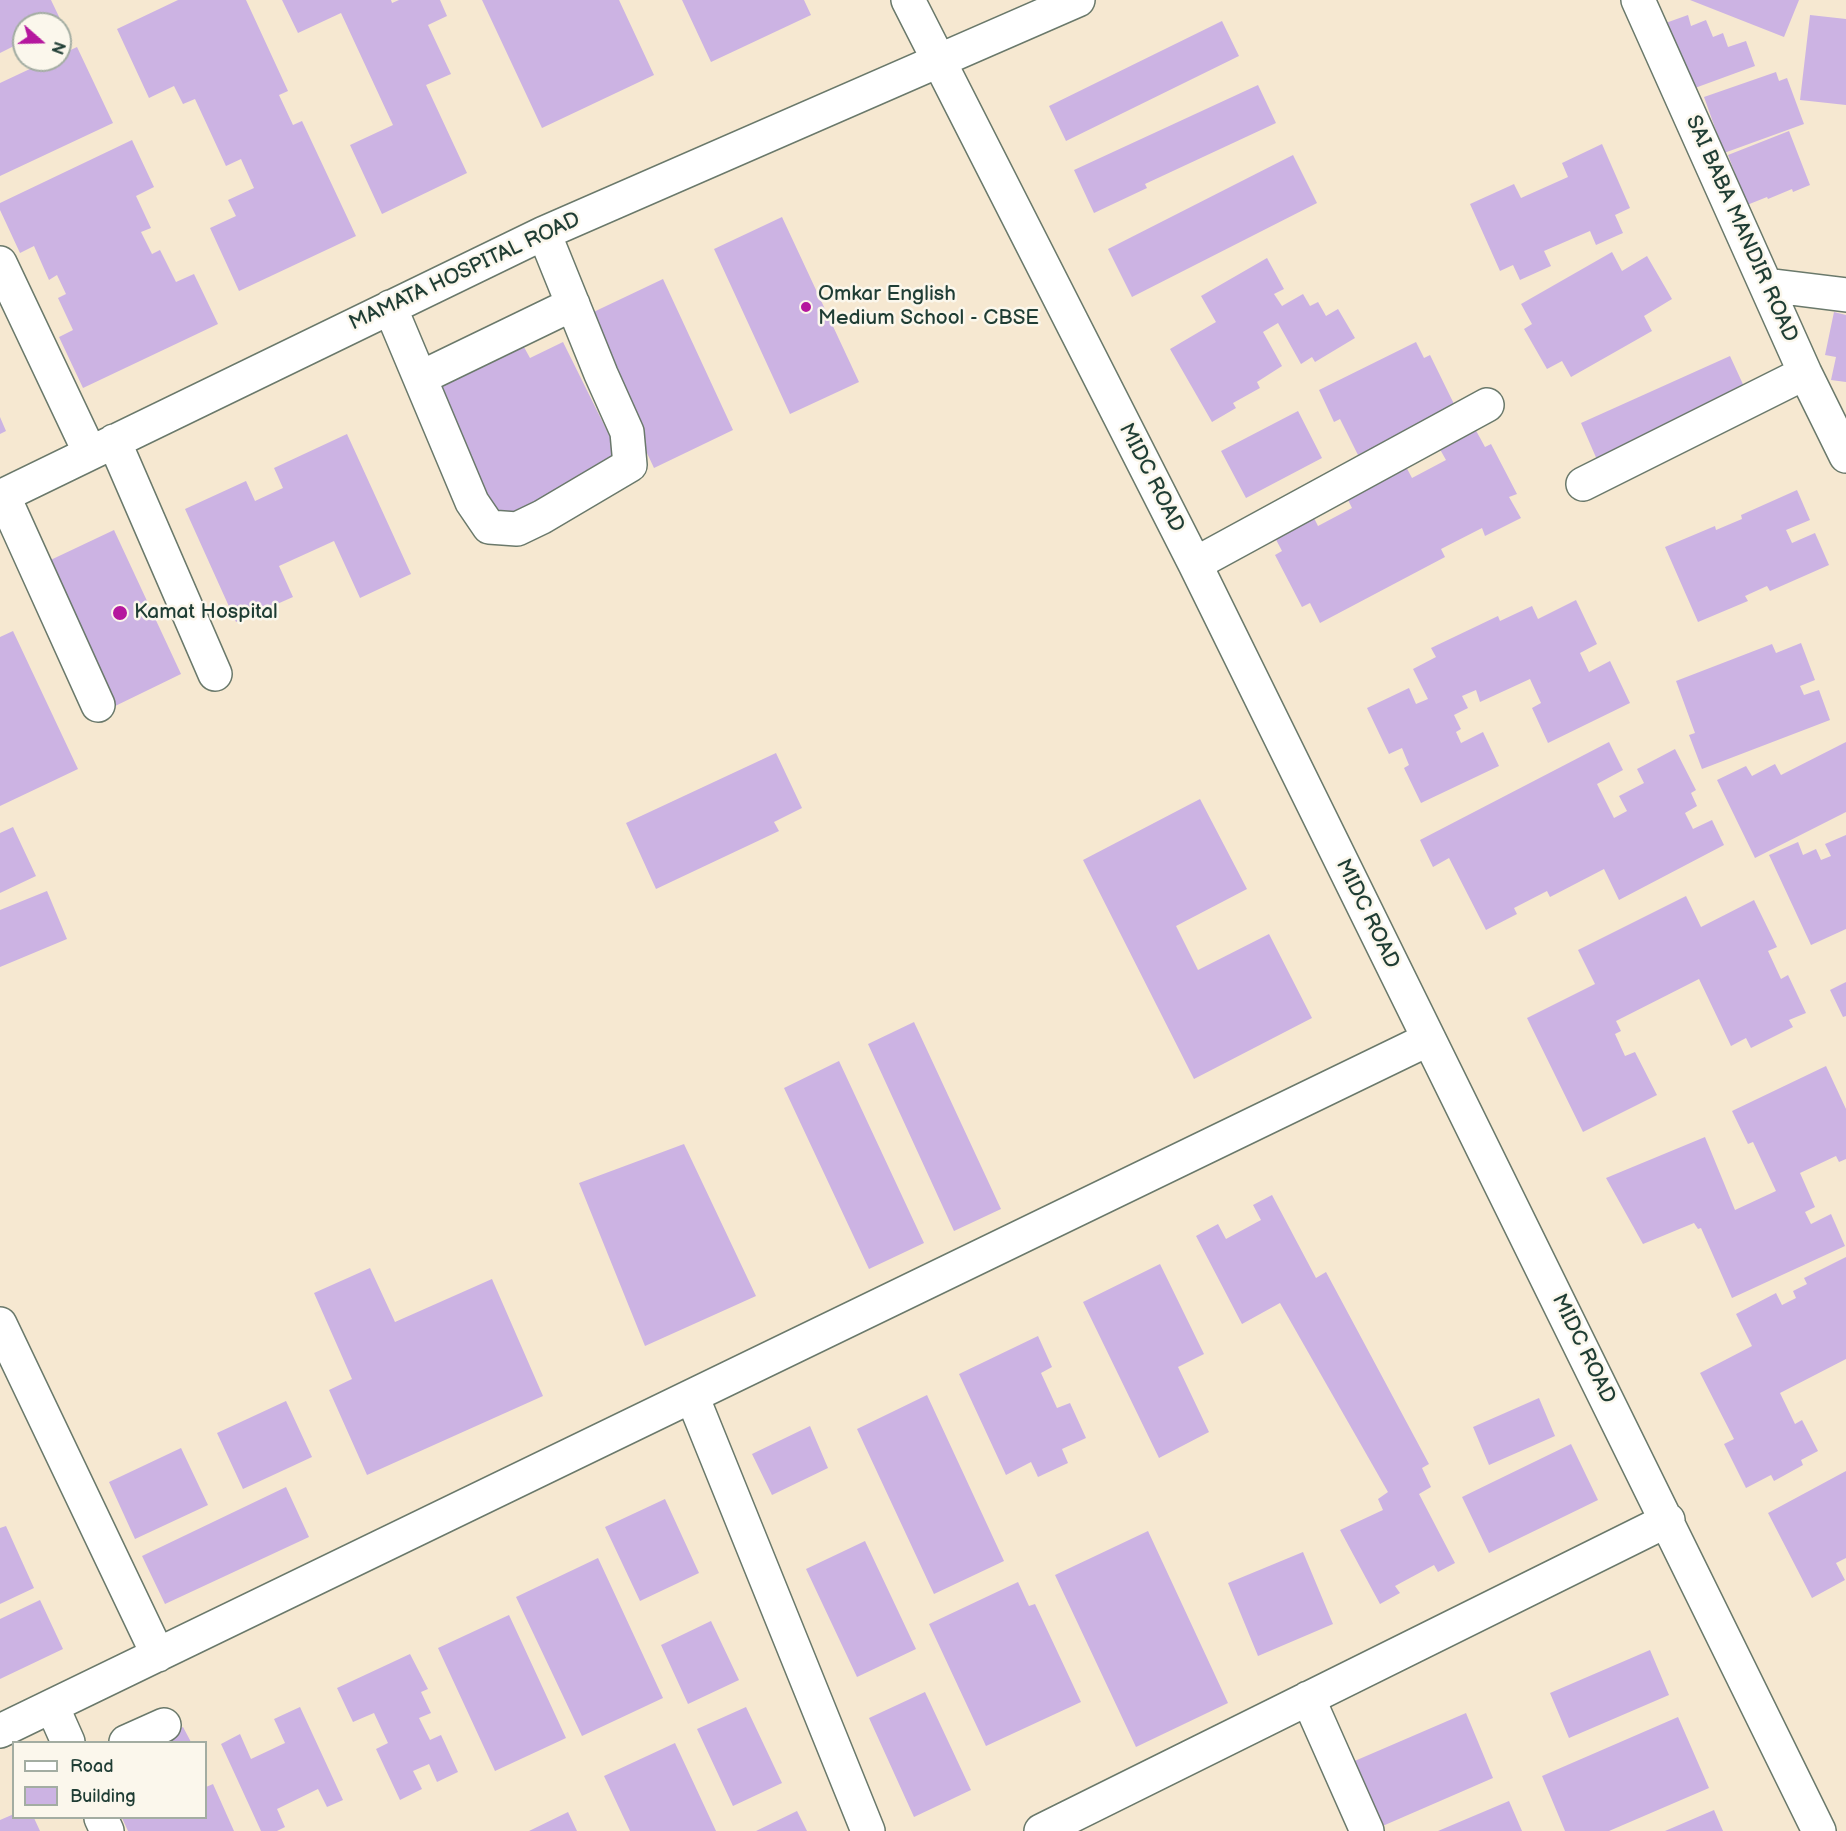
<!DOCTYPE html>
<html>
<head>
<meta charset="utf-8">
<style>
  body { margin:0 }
  #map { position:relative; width:1846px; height:1831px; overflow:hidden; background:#f6e8d1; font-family:"Balsamiq Sans",sans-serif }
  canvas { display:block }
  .legend { position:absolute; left:12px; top:1741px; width:195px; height:78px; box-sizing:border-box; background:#fbf7ec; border:2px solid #a3ada2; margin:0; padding:8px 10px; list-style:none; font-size:18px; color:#1f3d34 }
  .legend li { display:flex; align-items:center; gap:12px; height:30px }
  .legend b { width:30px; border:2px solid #a3ada2 }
  .north { position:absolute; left:12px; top:12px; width:60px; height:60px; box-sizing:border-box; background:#fbf7ec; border:2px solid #a3ada2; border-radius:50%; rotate:110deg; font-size:16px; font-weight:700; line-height:24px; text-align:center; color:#1f3d34 }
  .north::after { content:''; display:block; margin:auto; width:21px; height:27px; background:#b5179e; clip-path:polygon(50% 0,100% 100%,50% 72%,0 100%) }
</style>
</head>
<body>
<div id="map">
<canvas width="1846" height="1831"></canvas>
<ul class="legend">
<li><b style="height:8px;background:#fff"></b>Road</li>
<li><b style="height:16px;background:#ccb3e3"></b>Building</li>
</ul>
<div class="north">N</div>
</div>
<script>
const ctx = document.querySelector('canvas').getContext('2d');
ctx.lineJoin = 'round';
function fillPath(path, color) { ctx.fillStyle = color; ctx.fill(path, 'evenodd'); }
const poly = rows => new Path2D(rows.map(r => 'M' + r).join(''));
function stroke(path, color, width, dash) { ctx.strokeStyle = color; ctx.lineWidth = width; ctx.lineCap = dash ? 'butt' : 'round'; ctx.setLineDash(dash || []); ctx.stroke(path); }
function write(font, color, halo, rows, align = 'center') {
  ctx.font = font + ' "Balsamiq Sans",sans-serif'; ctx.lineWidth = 5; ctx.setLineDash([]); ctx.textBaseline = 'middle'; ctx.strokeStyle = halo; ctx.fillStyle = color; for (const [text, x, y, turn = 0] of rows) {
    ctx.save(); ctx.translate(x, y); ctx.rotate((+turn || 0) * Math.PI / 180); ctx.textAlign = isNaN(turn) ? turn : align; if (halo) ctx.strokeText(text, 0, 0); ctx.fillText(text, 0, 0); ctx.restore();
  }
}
const building = poly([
  [0,0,51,0,62,23,24,24,24,41,0,53],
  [178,0,246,0,288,91,279,95,293,125,302,121,356,236,239,291,210,228,236,216,228,200,254,188,241,159,226,166,195,99,183,104,174,86,149,98,117,29],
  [282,0,391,0,392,3,399,0,440,0,447,16,428,25,451,74,426,85,467,173,382,214,350,145,393,125,341,13,298,33],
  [482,0,619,0,654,75,542,128],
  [682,0,804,0,811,15,711,62],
  [1690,0,1799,0,1784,37],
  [1688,15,1691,26,1706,20,1713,37,1723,33,1728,47,1746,41,1755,66,1684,92,1660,25],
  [1810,15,1846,19,1846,105,1800,100],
  [1222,21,1239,56,1066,141,1049,106],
  [77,47,113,123,0,176,0,83,49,60,60,60,60,55],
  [1776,72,1779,81,1787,78,1804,124,1724,153,1704,97],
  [1258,85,1276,123,1145,184,1147,188,1094,213,1074,170],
  [1789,131,1810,185,1793,192,1792,189,1768,199,1767,197,1747,205,1728,155],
  [132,140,154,187,136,196,151,228,141,232,152,254,160,250,176,282,194,274,218,324,83,388,59,337,73,330,58,298,66,294,57,275,49,280,34,246,20,253,0,210,0,203],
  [1602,144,1630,208,1615,215,1623,233,1596,245,1590,231,1544,251,1551,266,1520,280,1513,265,1500,271,1470,204,1514,184,1521,198,1568,177,1562,163],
  [1293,155,1317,203,1132,297,1108,249],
  [782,217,859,382,790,414,714,249],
  [1612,252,1622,271,1647,256,1672,299,1644,316,1652,331,1571,377,1562,361,1547,369,1524,329,1532,324,1521,304],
  [1267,258,1284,289,1274,294,1282,306,1303,294,1310,306,1318,302,1326,316,1338,309,1355,338,1315,362,1312,357,1301,364,1278,323,1263,332,1282,366,1257,382,1260,388,1233,403,1236,408,1212,422,1170,349,1216,322,1201,296],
  [663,279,733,430,654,468,583,317],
  [1834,312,1846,315,1846,382,1831,380,1836,357,1825,355],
  [519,338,530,358,563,342,621,459,497,522,428,384],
  [1416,342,1424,358,1430,355,1455,406,1358,455,1340,419,1334,422,1319,390],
  [1730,356,1747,393,1598,462,1581,423],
  [1298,411,1322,458,1246,498,1221,451],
  [0,417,6,431,0,434],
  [1473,425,1485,447,1491,444,1517,494,1509,497,1521,518,1485,536,1482,528,1441,549,1445,557,1320,623,1310,603,1302,607,1275,555,1282,551,1271,530,1310,510,1318,526,1352,508,1344,492,1403,461,1412,478,1446,460,1437,444],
  [347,434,411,574,360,598,334,541,279,566,293,597,236,622,185,509,246,481,255,501,283,488,274,468],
  [1797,490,1810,520,1786,530,1792,543,1815,533,1829,565,1770,591,1767,586,1745,596,1748,601,1698,622,1665,547,1715,526,1716,530,1742,519,1741,515],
  [114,530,181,674,107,710,40,565],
  [1576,600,1597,644,1580,653,1589,672,1610,661,1630,703,1548,743,1532,708,1541,703,1530,679,1480,702,1476,690,1462,696,1468,708,1454,715,1461,729,1456,732,1461,743,1483,732,1499,766,1421,803,1404,768,1409,765,1402,748,1389,754,1367,708,1409,688,1416,704,1428,699,1413,669,1436,657,1431,648,1498,616,1500,621,1532,606,1538,619],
  [13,631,78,769,0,806,0,637],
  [1801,643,1815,680,1800,686,1804,695,1819,690,1830,720,1702,769,1689,735,1695,733,1676,681,1772,644,1776,653],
  [1609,742,1623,770,1597,784,1614,818,1627,811,1619,796,1644,783,1637,769,1675,749,1696,790,1691,793,1697,806,1685,813,1693,829,1712,820,1724,845,1619,900,1604,869,1550,897,1547,891,1514,908,1517,914,1486,930,1449,858,1433,867,1420,840],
  [1846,742,1846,812,1755,858,1717,780,1746,766,1752,776,1775,764,1781,775],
  [776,753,802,808,774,822,779,831,656,889,626,823],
  [1200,799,1247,889,1176,926,1198,970,1269,934,1312,1018,1194,1079,1083,860],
  [13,827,36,876,0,893,0,833],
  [1846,835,1846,929,1811,945,1769,855,1798,842,1803,855,1816,849,1821,860,1831,856,1825,844],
  [47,891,67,939,0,967,0,910],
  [1686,896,1701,927,1754,900,1777,947,1768,951,1781,979,1788,975,1806,1013,1789,1020,1793,1027,1751,1048,1746,1038,1731,1046,1699,979,1616,1021,1621,1031,1615,1034,1625,1056,1635,1052,1657,1095,1583,1132,1527,1018,1595,984,1578,950],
  [1846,982,1846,1016,1843,1017,1830,990],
  [914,1022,1001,1209,954,1231,868,1044],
  [839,1061,924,1243,869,1269,784,1088],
  [1826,1066,1846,1109,1846,1159,1839,1162,1836,1156,1800,1173,1815,1207,1805,1212,1811,1224,1831,1214,1845,1246,1732,1298,1701,1228,1698,1229,1694,1223,1643,1244,1606,1178,1705,1137,1735,1210,1776,1191,1753,1142,1748,1144,1732,1111],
  [684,1144,756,1296,645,1346,579,1183],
  [1272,1195,1316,1278,1326,1272,1429,1464,1422,1468,1431,1487,1419,1494,1455,1563,1438,1572,1434,1565,1395,1586,1400,1593,1380,1604,1340,1530,1383,1510,1378,1499,1388,1492,1280,1303,1242,1324,1196,1236,1218,1224,1226,1239,1261,1220,1253,1205],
  [1846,1257,1846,1359,1780,1393,1795,1424,1802,1420,1818,1451,1801,1460,1803,1465,1774,1481,1771,1475,1746,1488,1724,1444,1734,1439,1700,1373,1752,1346,1736,1314,1776,1293,1782,1305,1796,1298,1793,1291,1807,1284,1804,1278],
  [1160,1264,1204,1354,1178,1367,1209,1432,1159,1458,1083,1302],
  [370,1268,395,1322,492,1279,543,1396,367,1475,329,1390,352,1379,314,1293],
  [1038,1336,1052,1367,1041,1373,1057,1408,1070,1403,1086,1438,1062,1449,1068,1463,1038,1477,1031,1462,1006,1475,959,1374],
  [927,1395,1004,1561,934,1594,857,1429],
  [1539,1398,1555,1436,1489,1465,1473,1427],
  [286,1401,312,1457,243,1489,217,1433],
  [810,1426,828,1468,772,1495,752,1454],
  [1571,1444,1598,1500,1489,1553,1462,1497],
  [181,1448,208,1505,135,1539,109,1482],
  [1846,1471,1846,1558,1836,1563,1845,1580,1812,1598,1768,1513],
  [286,1487,309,1537,165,1604,142,1556],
  [665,1499,699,1573,640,1601,605,1527],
  [6,1526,34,1588,0,1604,0,1528],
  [1148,1531,1228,1703,1136,1747,1055,1575],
  [865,1541,916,1649,857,1677,806,1569],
  [1303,1552,1333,1624,1258,1656,1228,1583],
  [598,1558,663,1698,582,1736,516,1597],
  [1018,1582,1029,1606,1035,1604,1081,1702,986,1746,929,1624],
  [40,1600,63,1649,0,1679,0,1619],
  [509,1615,566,1738,495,1771,438,1648],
  [711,1621,739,1680,688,1704,661,1645],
  [1650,1650,1669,1695,1569,1738,1550,1693],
  [410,1654,428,1689,421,1692,431,1713,419,1718,430,1740,441,1735,458,1772,437,1782,429,1764,413,1771,422,1789,400,1800,376,1749,388,1743,374,1713,353,1722,337,1688],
  [925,1692,971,1790,914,1817,869,1718],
  [300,1707,343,1800,327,1807,318,1789,277,1809,285,1827,277,1831,261,1831,221,1744,240,1734,251,1759,285,1743,274,1719],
  [746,1707,782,1783,733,1806,697,1729],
  [1466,1713,1493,1778,1378,1828,1350,1763],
  [1678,1717,1709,1788,1609,1831,1565,1831,1542,1776],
  [183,1727,191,1742,149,1742],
  [675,1743,716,1831,630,1831,604,1776],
  [213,1784,234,1831,128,1831,122,1818,206,1818,206,1787],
  [1509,1801,1522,1831,1438,1831],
  [1714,1810,1723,1831,1665,1831],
  [797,1811,807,1831,756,1831],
  [568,1812,577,1831,529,1831],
  [14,1814,14,1818,34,1818,40,1831,0,1831,0,1820]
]);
const minor = poly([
  [908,0,1195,564,1819,1831],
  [1638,0,1805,373,1846,456],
  [0,263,90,453],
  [1766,285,1846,295],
  [390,307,472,502,489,527,517,529,542,517,630,465,627,432,601,374,544,233],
  [420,378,573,304],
  [114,441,215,674],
  [1583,484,1805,373],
  [3,495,98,705],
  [0,497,544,233,1078,0],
  [1195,564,1487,405],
  [0,1324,158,1655],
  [692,1396,868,1831],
  [1308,1698,1367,1831],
  [52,1706,68,1742],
  [0,1731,1429,1039],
  [126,1742,164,1725],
  [101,1818,107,1831],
  [1041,1831,1668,1520]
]);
const markers = [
  [806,307,6,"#b5179e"],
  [120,613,8,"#b5179e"]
];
const streetNames = [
  ["SAI BABA MANDIR ROAD",1741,229,66],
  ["MAMATA HOSPITAL ROAD",465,272,-25],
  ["MIDC ROAD",1151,478,63],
  ["MIDC ROAD",1367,914,64],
  ["MIDC ROAD",1583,1349,64]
];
const poiNames = [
  ["Omkar English",818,295],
  ["Medium School - CBSE",818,319],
  ["Kamat Hospital",134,613]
];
fillPath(building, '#ccb3e3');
stroke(minor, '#6a796b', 36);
stroke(minor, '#fff', 33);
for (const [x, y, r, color] of markers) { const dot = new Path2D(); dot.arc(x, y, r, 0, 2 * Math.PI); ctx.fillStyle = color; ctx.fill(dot); stroke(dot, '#fbf7ec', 2); }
write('21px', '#1f3d34', '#fbf7ec', streetNames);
write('21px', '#1f3d34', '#fbf7ec', poiNames, 'left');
</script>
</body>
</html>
